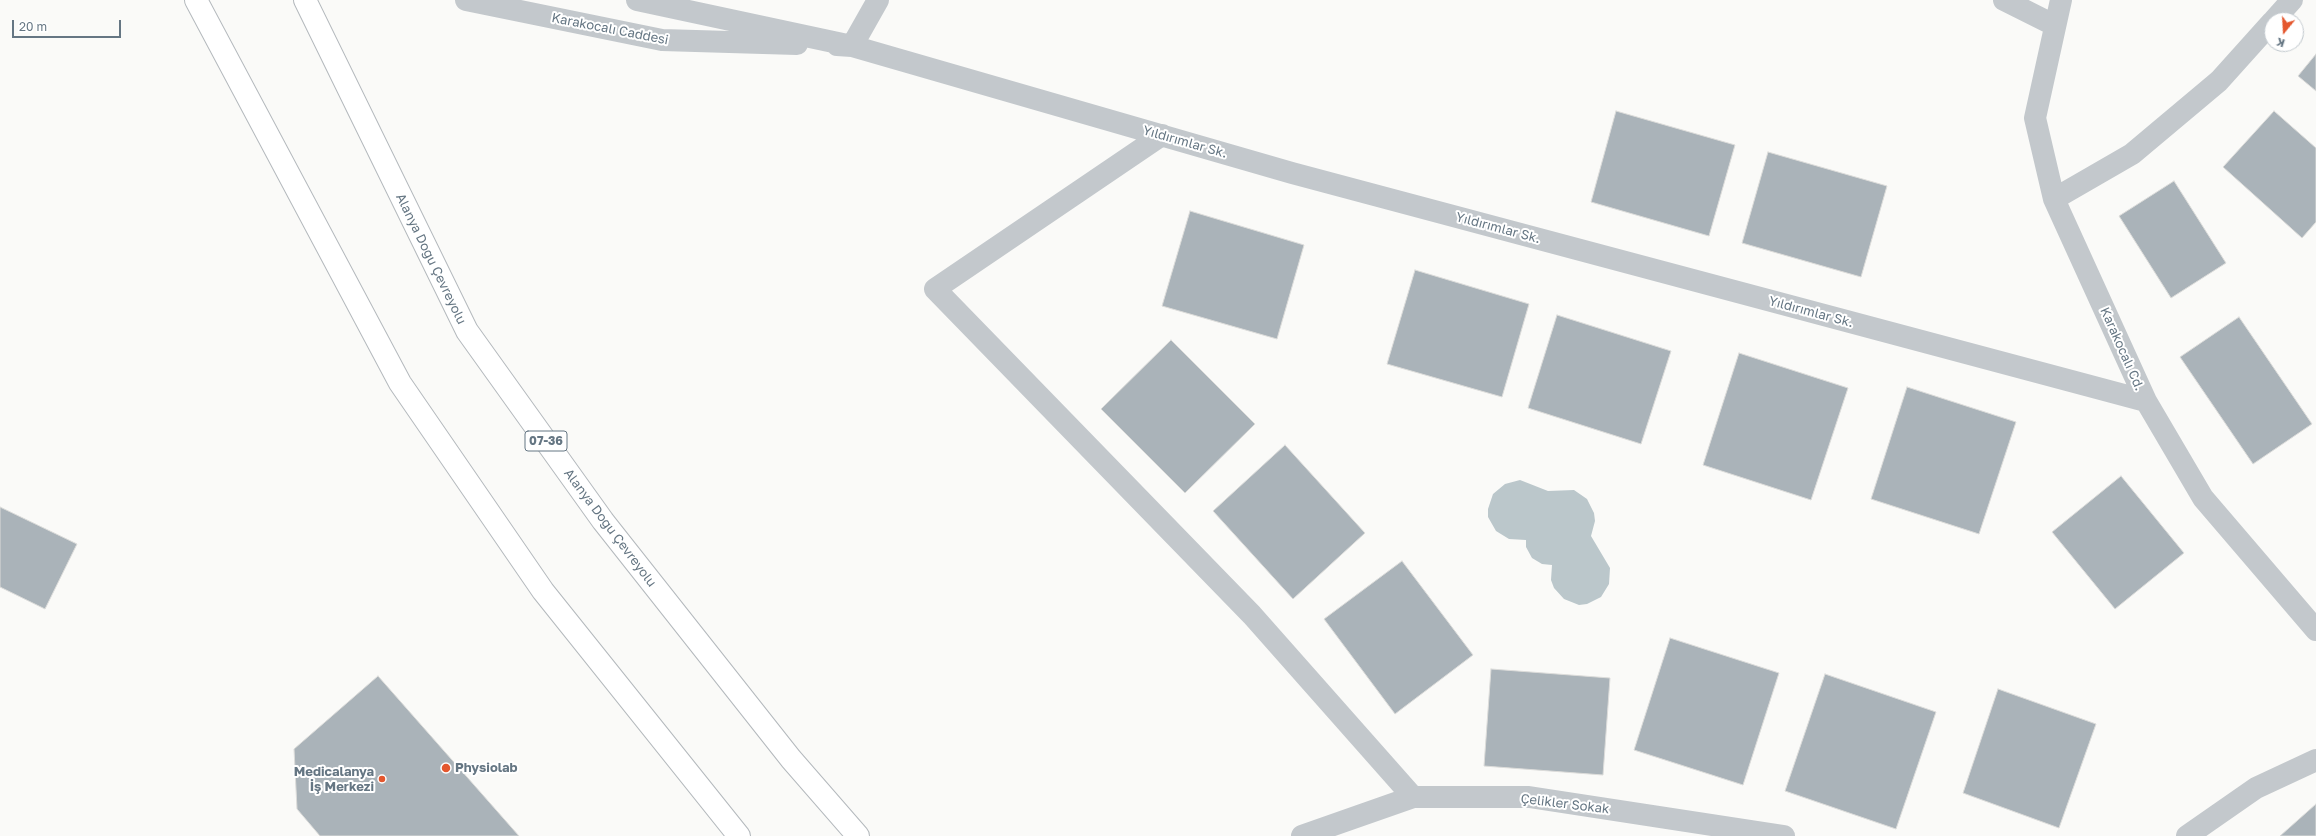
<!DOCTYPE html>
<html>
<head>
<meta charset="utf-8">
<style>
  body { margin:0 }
  #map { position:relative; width:2316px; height:836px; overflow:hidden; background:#fafaf8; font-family:"Golos Text",sans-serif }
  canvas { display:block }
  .north { position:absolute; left:2264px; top:12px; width:40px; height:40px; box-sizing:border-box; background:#fff; border:1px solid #c1c8cd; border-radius:50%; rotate:198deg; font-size:11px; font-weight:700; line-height:16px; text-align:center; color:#657683 }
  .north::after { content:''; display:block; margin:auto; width:14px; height:18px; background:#e4572e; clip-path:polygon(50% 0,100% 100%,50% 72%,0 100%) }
  .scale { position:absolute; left:12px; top:20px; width:109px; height:18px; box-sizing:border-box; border:2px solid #657683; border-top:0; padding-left:5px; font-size:12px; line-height:14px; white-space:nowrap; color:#657683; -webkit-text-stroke:3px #fff; paint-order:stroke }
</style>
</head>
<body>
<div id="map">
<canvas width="2316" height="836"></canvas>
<div class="north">K</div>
<div class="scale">20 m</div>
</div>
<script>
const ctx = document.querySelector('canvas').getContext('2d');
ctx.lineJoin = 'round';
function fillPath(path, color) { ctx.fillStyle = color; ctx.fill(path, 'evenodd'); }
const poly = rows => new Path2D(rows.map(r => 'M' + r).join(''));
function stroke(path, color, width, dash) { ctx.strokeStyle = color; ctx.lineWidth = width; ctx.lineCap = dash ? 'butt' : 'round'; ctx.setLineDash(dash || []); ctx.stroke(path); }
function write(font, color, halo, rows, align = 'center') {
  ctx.font = font + ' "Golos Text",sans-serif'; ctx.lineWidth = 4; ctx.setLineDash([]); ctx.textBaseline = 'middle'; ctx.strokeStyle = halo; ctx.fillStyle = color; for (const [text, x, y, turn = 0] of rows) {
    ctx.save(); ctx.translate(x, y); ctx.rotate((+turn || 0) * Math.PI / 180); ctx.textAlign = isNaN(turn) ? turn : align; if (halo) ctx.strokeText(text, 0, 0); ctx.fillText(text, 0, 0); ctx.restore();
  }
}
const water = poly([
  [1520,480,1548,491,1574,490,1587,499,1594,513,1595,521,1591,536,1610,568,1609,584,1601,597,1587,604,1579,605,1564,599,1554,588,1551,580,1552,565,1542,564,1532,558,1526,547,1526,540,1509,539,1496,531,1488,517,1488,509,1493,494,1505,484]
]);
const building = poly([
  [2316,54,2316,91,2298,76,2316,54],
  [1616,111,1735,145,1709,236,1591,202,1616,111],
  [2274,111,2316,148,2316,222,2302,238,2223,167,2274,111],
  [1768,152,1887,186,1861,277,1742,243,1768,152],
  [2174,181,2226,263,2171,298,2119,216,2174,181],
  [1190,211,1304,245,1277,339,1162,306,1190,211],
  [1415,270,1529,304,1502,397,1387,364,1415,270],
  [1557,315,1671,351,1641,444,1528,408,1557,315],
  [2239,317,2312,424,2253,464,2180,357,2239,317],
  [1171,340,1255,424,1185,493,1101,409,1171,340],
  [1739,353,1848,388,1811,500,1703,465,1739,353],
  [1907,387,2016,422,1979,534,1871,499,1907,387],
  [1285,445,1365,533,1293,599,1213,511,1285,445],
  [2121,476,2184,553,2115,609,2052,532,2121,476],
  [0,507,77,544,45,609,0,587,0,507],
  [1402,561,1473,655,1395,714,1324,619,1402,561],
  [1670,638,1779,673,1743,785,1634,750,1670,638],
  [1491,669,1610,678,1603,775,1484,766,1491,669],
  [1825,674,1936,712,1896,829,1785,791,1825,674],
  [378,676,519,836,320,836,297,809,294,749,378,676],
  [1998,689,2096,724,2059,828,1963,793,1998,689],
  [2316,804,2316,836,2280,836,2316,804]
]);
const street = poly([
  [466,0,662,40,797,44],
  [637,0,852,46,1292,173,2146,401],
  [2004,0,2054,25],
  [2061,0,2035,118,2054,199,2146,401,2203,498,2316,630],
  [2274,20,2292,0],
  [837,45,852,46,878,0],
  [1162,135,935,289,1252,615,1413,797],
  [2054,199,2132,154,2219,81,2272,22],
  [1302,836,1413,797,1529,797,1784,836],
  [2187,836,2256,788,2316,760]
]);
const highway = poly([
  [196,0,400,383,543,591,739,836],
  [305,0,467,331,603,521,791,759,858,836]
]);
const markers = [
  [446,768,5,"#e4572e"],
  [382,779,4,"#e4572e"]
];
const shields = [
  [546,441,42]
];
const shieldNames = [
  ["07-36",546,441]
];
const streetNames = [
  ["Karakocalı Caddesi",610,29,11],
  ["Yıldırımlar Sk.",1185,142,16],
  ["Yıldırımlar Sk.",1498,228,15],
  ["Alanya Doğu Çevreyolu",431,259,64],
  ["Yıldırımlar Sk.",1811,312,15],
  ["Karakocalı Cd.",2122,349,66],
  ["Alanya Doğu Çevreyolu",610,528,53],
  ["Çelikler Sokak",1565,804,7]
];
const poiNames = [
  ["Physiolab",455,768],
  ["Medicalanya",374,772,"right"],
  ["İş Merkezi",374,787,"right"]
];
fillPath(water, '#bbc7cb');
fillPath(building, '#aab3b9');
stroke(building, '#dcdcda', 1);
stroke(highway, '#b4b9bd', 24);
stroke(street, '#c3c8cc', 22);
stroke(highway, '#fff', 22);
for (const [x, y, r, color] of markers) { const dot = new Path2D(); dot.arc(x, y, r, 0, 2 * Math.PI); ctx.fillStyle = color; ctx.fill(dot); stroke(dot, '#fff', 1.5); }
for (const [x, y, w] of shields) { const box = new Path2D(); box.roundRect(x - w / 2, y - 10, w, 20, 3); ctx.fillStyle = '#fff'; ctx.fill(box); stroke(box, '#657683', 1); }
write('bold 12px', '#657683', null, shieldNames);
write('13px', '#657683', '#fff', streetNames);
write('bold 13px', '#657683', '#fff', poiNames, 'left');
</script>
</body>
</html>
